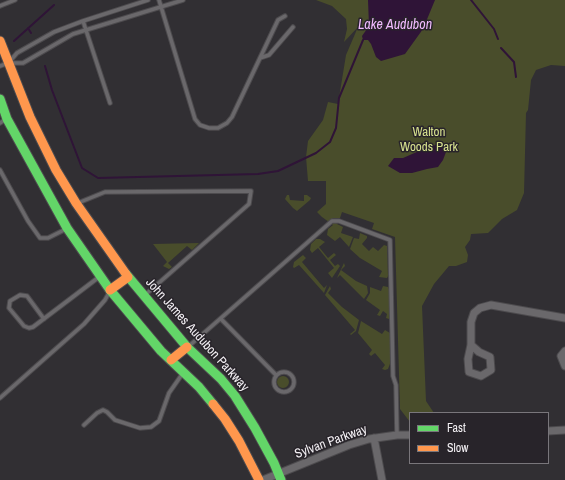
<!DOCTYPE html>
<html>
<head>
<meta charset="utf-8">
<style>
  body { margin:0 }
  #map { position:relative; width:565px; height:480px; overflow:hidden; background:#312f33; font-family:"Archivo Narrow",sans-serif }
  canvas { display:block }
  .legend { position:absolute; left:409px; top:412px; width:140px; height:52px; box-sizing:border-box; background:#28242a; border:1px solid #79767b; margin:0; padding:5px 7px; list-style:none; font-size:12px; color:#f3f0f4 }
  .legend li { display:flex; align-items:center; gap:8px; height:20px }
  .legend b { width:20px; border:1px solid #79767b }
</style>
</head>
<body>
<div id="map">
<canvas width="565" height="480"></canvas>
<ul class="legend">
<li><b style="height:5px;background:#63d668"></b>Fast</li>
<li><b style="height:5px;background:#ff974d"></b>Slow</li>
</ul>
</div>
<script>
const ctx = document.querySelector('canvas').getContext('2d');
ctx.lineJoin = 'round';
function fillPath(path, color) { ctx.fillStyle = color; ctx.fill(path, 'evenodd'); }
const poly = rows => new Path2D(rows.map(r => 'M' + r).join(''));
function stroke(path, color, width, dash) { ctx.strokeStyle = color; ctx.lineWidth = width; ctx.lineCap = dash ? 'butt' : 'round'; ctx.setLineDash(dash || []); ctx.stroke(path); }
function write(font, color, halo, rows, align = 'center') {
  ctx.font = font + ' "Archivo Narrow",sans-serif'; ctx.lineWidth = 3; ctx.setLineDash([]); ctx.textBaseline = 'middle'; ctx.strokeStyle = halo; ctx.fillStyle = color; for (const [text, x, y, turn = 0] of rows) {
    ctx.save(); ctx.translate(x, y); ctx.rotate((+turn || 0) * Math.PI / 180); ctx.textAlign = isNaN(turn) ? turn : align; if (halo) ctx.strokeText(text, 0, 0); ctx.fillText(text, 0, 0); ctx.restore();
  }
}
const green = poly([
  [316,0,565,0,565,66,551,65,536,70,531,80,528,110,526,113,524,193,517,210,502,219,488,233,471,234,470,240,465,247,468,255,467,262,456,266,449,266,434,284,422,306,426,401,434,413,410,413,410,422,400,409,395,237,372,229,374,223,342,212,340,218,332,218,337,224,343,227,341,233,353,237,349,247,340,237,335,241,327,235,328,229,333,225,322,217,317,212,326,204,326,181,308,181,306,157,308,141,323,120,328,102,338,104,346,55,358,27,344,42,347,29,346,19,332,6],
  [287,195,289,195,290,200,304,201,304,195,307,195,311,198,310,200,297,211,293,208,285,199],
  [360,233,367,236,367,238,362,244,369,251,373,247,378,251,384,245,387,246,388,276,387,278,379,277,382,271,360,258,350,249,354,238,359,239],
  [316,239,320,239,325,242,319,247,328,258,334,253,336,255,330,260,335,266,338,264,340,266,332,278,328,273,334,268,318,248,312,253,310,250,311,244],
  [199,243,192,250,187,246,168,263,172,267,169,269,163,266,167,262,153,244],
  [303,255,306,258,302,262,324,288,327,285,324,293,299,265,294,268,293,267,294,262],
  [344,263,345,266,341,270,356,281,367,286,368,293,364,299,340,275,337,278],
  [330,286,331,289,328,293,342,307,359,320,356,331,351,335,350,334,355,330,325,295],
  [383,286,388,287,389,289,389,319,386,318,387,314,383,311,380,316,377,315,380,310,366,300,370,293,370,287,381,291],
  [361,321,382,334,385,330,390,333,391,361,388,369,385,370,382,369,385,365,375,353,371,356,369,354,372,350,358,333],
  '277 382a6 6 0 1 1 12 0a6 6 0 1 1-12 0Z'
]);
const water = poly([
  [368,0,435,0,423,29,405,54,381,61,376,57,371,44,368,40,363,40,362,36,369,26],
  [438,144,443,146,446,152,443,160,438,167,427,169,412,173,400,173,388,166,394,158,403,158,419,151]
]);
const stream = poly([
  [471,0,494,29,498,39],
  [28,28,31,33],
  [14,41,54,5],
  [501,48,514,62,516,77],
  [45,66,52,90,82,168,98,178,258,174,278,171,316,153,330,142,336,128,339,98,363,40]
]);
const lane = poly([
  [159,0,195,119,200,125,209,128,218,128,227,123,232,117,278,20,285,16],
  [0,6,15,0],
  [83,21,110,103],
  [260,58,269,55,293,27],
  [10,61,17,53,54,32,83,21,148,0],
  [0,66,8,63,23,63,73,34,183,0],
  [0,123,6,119],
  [0,170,28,221,40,238,48,238,66,229],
  [78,203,105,192,251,191,249,204,145,295],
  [44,319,27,296,20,295,10,301,9,308,24,326,29,328,33,327,74,296,99,277],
  [221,319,276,375],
  [189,346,332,221,339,221,390,240,393,376,396,385,397,435],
  '274 382a10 10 0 1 1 20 0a10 10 0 1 1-20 0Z',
  [0,398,84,324,105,300,110,291],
  [84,425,97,413,103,410,107,412,115,420,140,428,151,427,159,421,169,393,183,373]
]);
const street = poly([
  [471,345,479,352,490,357,491,370,481,376,469,372,468,359,471,345,471,322,474,313,480,308,491,305,565,318],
  [565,351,561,356,565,366],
  [548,431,565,430],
  [374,438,382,480],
  [263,480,349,445,369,439,397,435,410,435]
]);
const fast = poly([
  [0,99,7,119,67,228,110,290,161,351,199,387,213,404],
  [126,274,187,347,221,379,235,396,255,428,274,463,281,480]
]);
const slow = poly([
  [0,41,30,117,56,170,76,203,126,274],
  [110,290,128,277],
  [171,360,187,347],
  [213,404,225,419,239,441,259,480]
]);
const parkNames = [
  ["Walton",429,133],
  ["Woods Park",429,148]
];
const streetNames = [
  ["John James Audubon Parkway",197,335,48],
  ["Sylvan Parkway",331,442,-20]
];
const waterNames = [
  ["Lake Audubon",395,25]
];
fillPath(green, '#494d2b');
fillPath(water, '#2f1437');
stroke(stream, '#2f1437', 2);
stroke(lane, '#4d4b4e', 5.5);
stroke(street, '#4d4b4e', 9);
stroke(fast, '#4d4b4e', 11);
stroke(slow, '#4d4b4e', 11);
stroke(lane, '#6a686b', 3.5);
stroke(street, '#6a686b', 7);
stroke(fast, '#63d668', 9);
stroke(slow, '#ff974d', 9);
write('13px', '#d7e18e', '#28242a', parkNames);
write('13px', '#f3f0f4', '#28242a', streetNames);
write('italic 14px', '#f0bbfe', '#28242a', waterNames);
</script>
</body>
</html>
